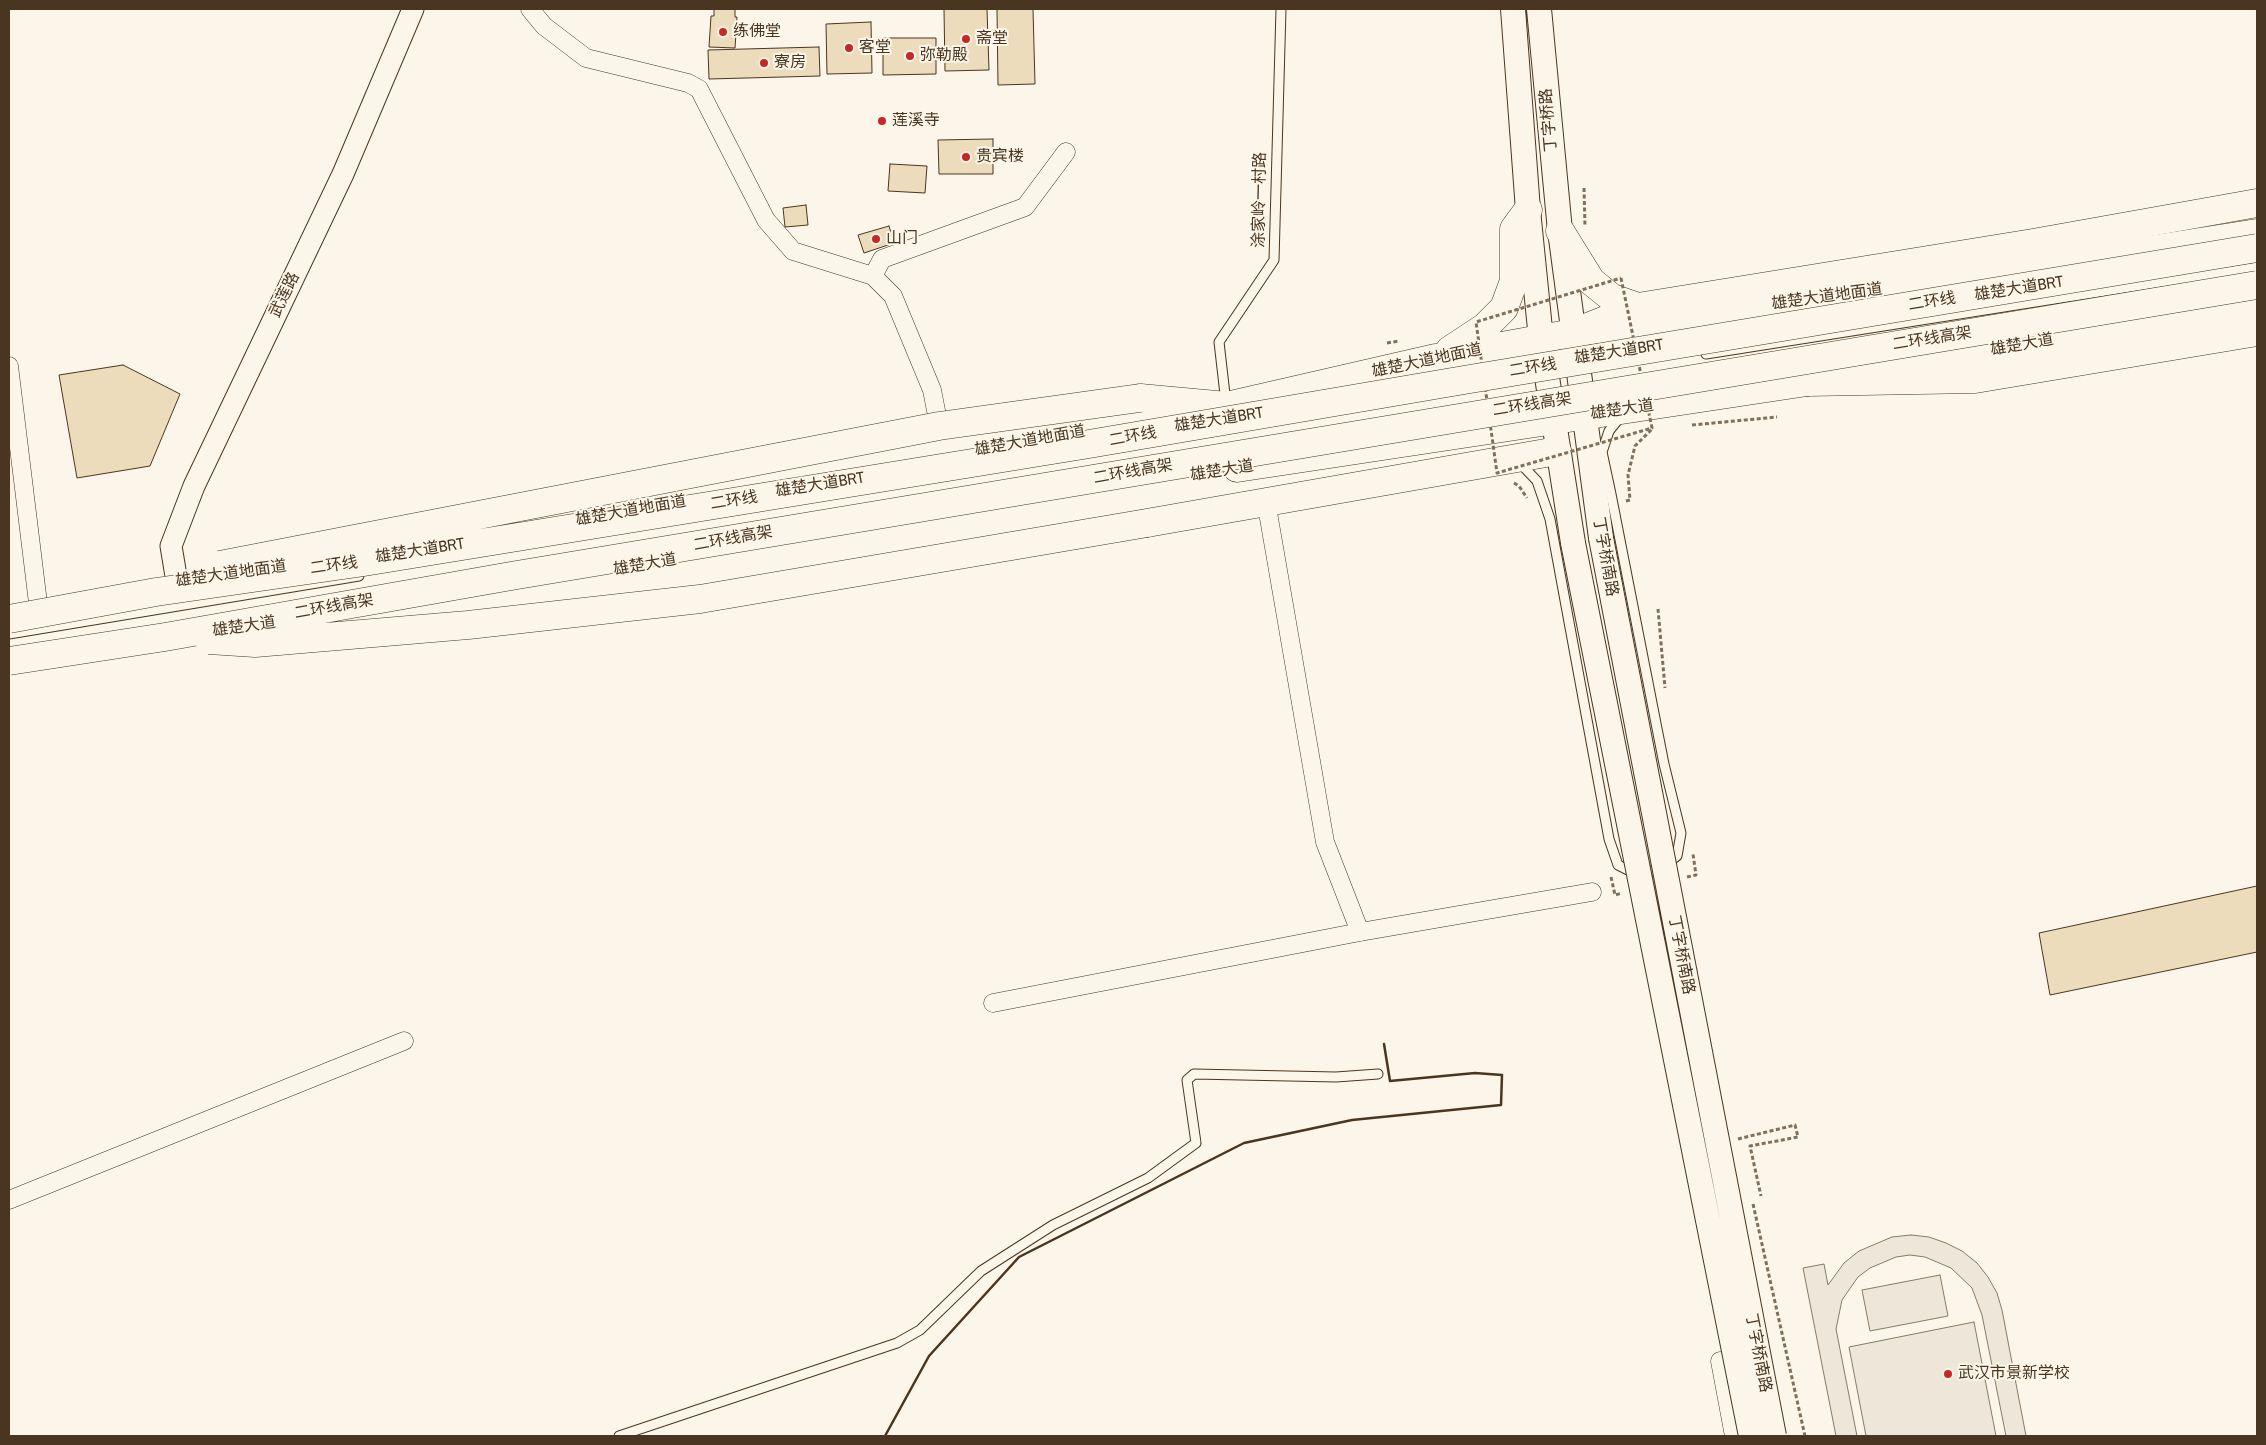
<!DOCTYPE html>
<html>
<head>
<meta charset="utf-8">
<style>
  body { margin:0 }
  #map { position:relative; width:2266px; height:1445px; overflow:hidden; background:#fbf6e9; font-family:"Archivo Narrow",sans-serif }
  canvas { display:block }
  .frame { position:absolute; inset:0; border:10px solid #4a3520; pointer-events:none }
</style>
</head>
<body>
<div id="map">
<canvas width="2266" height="1445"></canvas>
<div class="frame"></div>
</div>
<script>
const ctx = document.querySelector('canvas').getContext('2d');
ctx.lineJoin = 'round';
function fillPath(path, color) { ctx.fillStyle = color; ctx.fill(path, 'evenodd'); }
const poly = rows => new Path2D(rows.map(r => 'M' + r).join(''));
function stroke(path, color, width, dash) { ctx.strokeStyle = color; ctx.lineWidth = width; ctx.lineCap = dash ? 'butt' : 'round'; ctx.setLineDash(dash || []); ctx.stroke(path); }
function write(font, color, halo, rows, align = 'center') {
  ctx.font = font + ' "Archivo Narrow","Noto Sans SC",sans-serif'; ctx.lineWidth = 4; ctx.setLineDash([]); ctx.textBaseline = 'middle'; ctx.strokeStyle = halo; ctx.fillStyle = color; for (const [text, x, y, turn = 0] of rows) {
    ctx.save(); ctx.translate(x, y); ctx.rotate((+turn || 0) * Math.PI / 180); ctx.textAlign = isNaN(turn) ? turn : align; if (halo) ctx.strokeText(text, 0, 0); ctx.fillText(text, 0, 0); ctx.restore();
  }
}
const green = poly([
  [1911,1235,1929,1237,1946,1243,1962,1251,1977,1263,1988,1277,1997,1293,2002,1310,2026,1436,2006,1436,1982,1315,1972,1288,1951,1268,1925,1257,1910,1255,1896,1257,1870,1268,1858,1277,1842,1300,1836,1329,1857,1436,1836,1436,1803,1268,1824,1264,1828,1285,1844,1263,1859,1251,1892,1237,1911,1235],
  [1940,1275,1948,1316,1870,1331,1862,1290,1940,1275],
  [1974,1322,1996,1436,1866,1436,1849,1347,1974,1322]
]);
const building = poly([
  [714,9,735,9,735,17,737,17,735,48,709,47,711,16,714,16,714,9],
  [944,9,987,9,989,70,945,71,944,9],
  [997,9,1033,9,1035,84,998,85,997,9],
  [871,22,872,73,827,74,826,24,871,22],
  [883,38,936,38,936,74,883,75,883,38],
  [819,47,820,76,709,79,708,50,819,47],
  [993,139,993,174,939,174,938,140,993,139],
  [890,164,927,166,925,193,888,191,890,164],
  [806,205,808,225,785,227,783,208,806,205],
  [889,226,894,243,864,253,858,235,889,226],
  [123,365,180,394,150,466,77,478,59,375,123,365],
  [2257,886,2257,952,2050,995,2039,933,2257,886]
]);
const path = poly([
  [1584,188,1585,227],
  [1387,343,1399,341],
  [1692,425,1777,417],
  [1514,483,1519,486,1527,498],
  [1626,501,1630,500,1628,475,1635,446,1652,429],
  [1658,609,1665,688],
  [1611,877,1615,895,1622,893],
  [1687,877,1696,875,1693,854],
  [1738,1139,1795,1125,1798,1137,1750,1146,1761,1196],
  [1753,1204,1805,1436]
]);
const service = poly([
  [1706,354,2257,267],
  [1226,403,1219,342,1274,260,1281,9],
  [1519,462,1537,481,1550,519,1609,839,1618,865,1634,873,1658,870,1677,856,1681,833,1664,764,1611,494,1599,482],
  [1611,494,1602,452,1609,431,1621,416],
  [9,634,359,576],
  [619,1436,897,1343,920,1330,981,1271,1053,1225,1148,1178,1196,1143,1187,1080,1194,1074,1336,1077,1378,1074]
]);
const minor = poly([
  [530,9,544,26,586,58,688,83,699,89,766,220,793,251,873,276,893,296,932,390,939,426],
  [873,276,882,259,1025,207,1066,152],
  [9,366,38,603],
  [1266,501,1325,842,1360,932],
  [993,1003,1360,932,1592,892],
  [9,1200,404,1041],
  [1720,1361,1734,1436]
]);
const tertiary = poly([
  [177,582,171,546,194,486,343,174,413,9]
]);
const secondary = poly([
  [1513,9,1528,210,1541,339,1573,543],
  [1539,9,1560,231,1601,538]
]);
const primary = poly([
  [1450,350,1485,327,1504,308,1514,281,1514,229,1528,210],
  [1086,431,1227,406,1436,358,1573,333,1977,277,2257,233],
  [1237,468,1807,382,2257,305]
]);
const trunk = poly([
  [1560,231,1591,281,1612,298,1638,307],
  [1573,333,1638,307,2033,243,2257,203],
  [1807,382,1975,379,2257,332],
  [1140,398,1227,406],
  [1147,523,1557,451]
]);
const pathBridge = poly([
  [1621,278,1652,428,1497,473,1476,322,1621,278]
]);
const secondaryBridge = poly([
  [1601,538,1774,1436],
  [1573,543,1751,1436]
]);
const trunkBridge = poly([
  [220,565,939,426,1140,398],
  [9,619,156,592,364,562,1089,444,1464,380,2257,248],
  [209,640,255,643,468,625,700,599,1147,523],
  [9,661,165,637,511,576,2257,285]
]);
const wall = poly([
  [885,1436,929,1356,1019,1257,1244,1143,1352,1120,1501,1105,1502,1075,1475,1073,1390,1081,1384,1044]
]);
const markers = [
  [723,32,5,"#c62828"],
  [966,39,5,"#c62828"],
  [849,48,5,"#c62828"],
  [910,56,5,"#c62828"],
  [764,63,5,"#c62828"],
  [882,121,5,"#c62828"],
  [966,157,5,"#c62828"],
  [876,239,5,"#c62828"],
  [1948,1374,5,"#c62828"]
];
const poiNames = [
  ["练佛堂",733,32],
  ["斋堂",976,39],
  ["客堂",859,48],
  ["弥勒殿",920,56],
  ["寮房",774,63],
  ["莲溪寺",892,121],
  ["贵宾楼",976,157],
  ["山门",886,239],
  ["武汉市景新学校",1958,1374]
];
const streetNames = [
  ["丁字桥路",1549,120,-95],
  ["涂家岭一村路",1260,200,-89],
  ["雄楚大道BRT",2019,289,-9],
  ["武莲路",285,295,-64],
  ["雄楚大道地面道",1827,297,-8],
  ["二环线",1932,302,-9],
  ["二环线高架",1932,339,-9],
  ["雄楚大道",2022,345,-10],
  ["雄楚大道BRT",1619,352,-9],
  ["雄楚大道地面道",1427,361,-12],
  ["二环线",1533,368,-9],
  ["二环线高架",1532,405,-9],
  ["雄楚大道",1622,410,-8],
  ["雄楚大道BRT",1219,420,-9],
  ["二环线",1133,437,-10],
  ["雄楚大道地面道",1030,441,-10],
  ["雄楚大道",1222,471,-9],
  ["二环线高架",1133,472,-10],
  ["雄楚大道BRT",820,485,-9],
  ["二环线",734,501,-9],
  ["雄楚大道地面道",631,511,-10],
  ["二环线高架",733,539,-10],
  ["雄楚大道BRT",420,551,-9],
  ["丁字桥南路",1605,557,80],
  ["雄楚大道",645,565,-10],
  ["二环线",334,566,-8],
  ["雄楚大道地面道",231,574,-8],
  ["二环线高架",334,607,-10],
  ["雄楚大道",244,627,-8],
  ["丁字桥南路",1681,955,79],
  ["丁字桥南路",1758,1353,79]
];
fillPath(green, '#ede6d9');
stroke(green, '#887966', 1);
fillPath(building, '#ecdcbc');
stroke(building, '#4a3520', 1);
stroke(service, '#4a3520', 11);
stroke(minor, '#4a3520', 19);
stroke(tertiary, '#4a3520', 23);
stroke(secondary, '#4a3520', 26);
stroke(primary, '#4a3520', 29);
stroke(trunk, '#4a3520', 29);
stroke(path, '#7f6f5c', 3, [4, 2.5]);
stroke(service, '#fbf6e9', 9);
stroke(minor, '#fbf6e9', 18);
stroke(tertiary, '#fbf6e9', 21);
stroke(secondary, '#fbf6e9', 24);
stroke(primary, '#fbf6e9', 28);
stroke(trunk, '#fbf6e9', 28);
stroke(secondaryBridge, '#4a3520', 26, []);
stroke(trunkBridge, '#4a3520', 29, []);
stroke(pathBridge, '#7f6f5c', 3, [4, 2.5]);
stroke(secondaryBridge, '#fbf6e9', 24);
stroke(trunkBridge, '#fbf6e9', 28);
stroke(wall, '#4a3520', 2.5);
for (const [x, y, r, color] of markers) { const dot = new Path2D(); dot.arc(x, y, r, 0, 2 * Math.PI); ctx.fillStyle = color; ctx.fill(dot); stroke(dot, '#fbf6e9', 2); }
write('16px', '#4a3520', '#fbf6e9', poiNames, 'left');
write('16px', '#4a3520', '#fbf6e9', streetNames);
</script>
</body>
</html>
